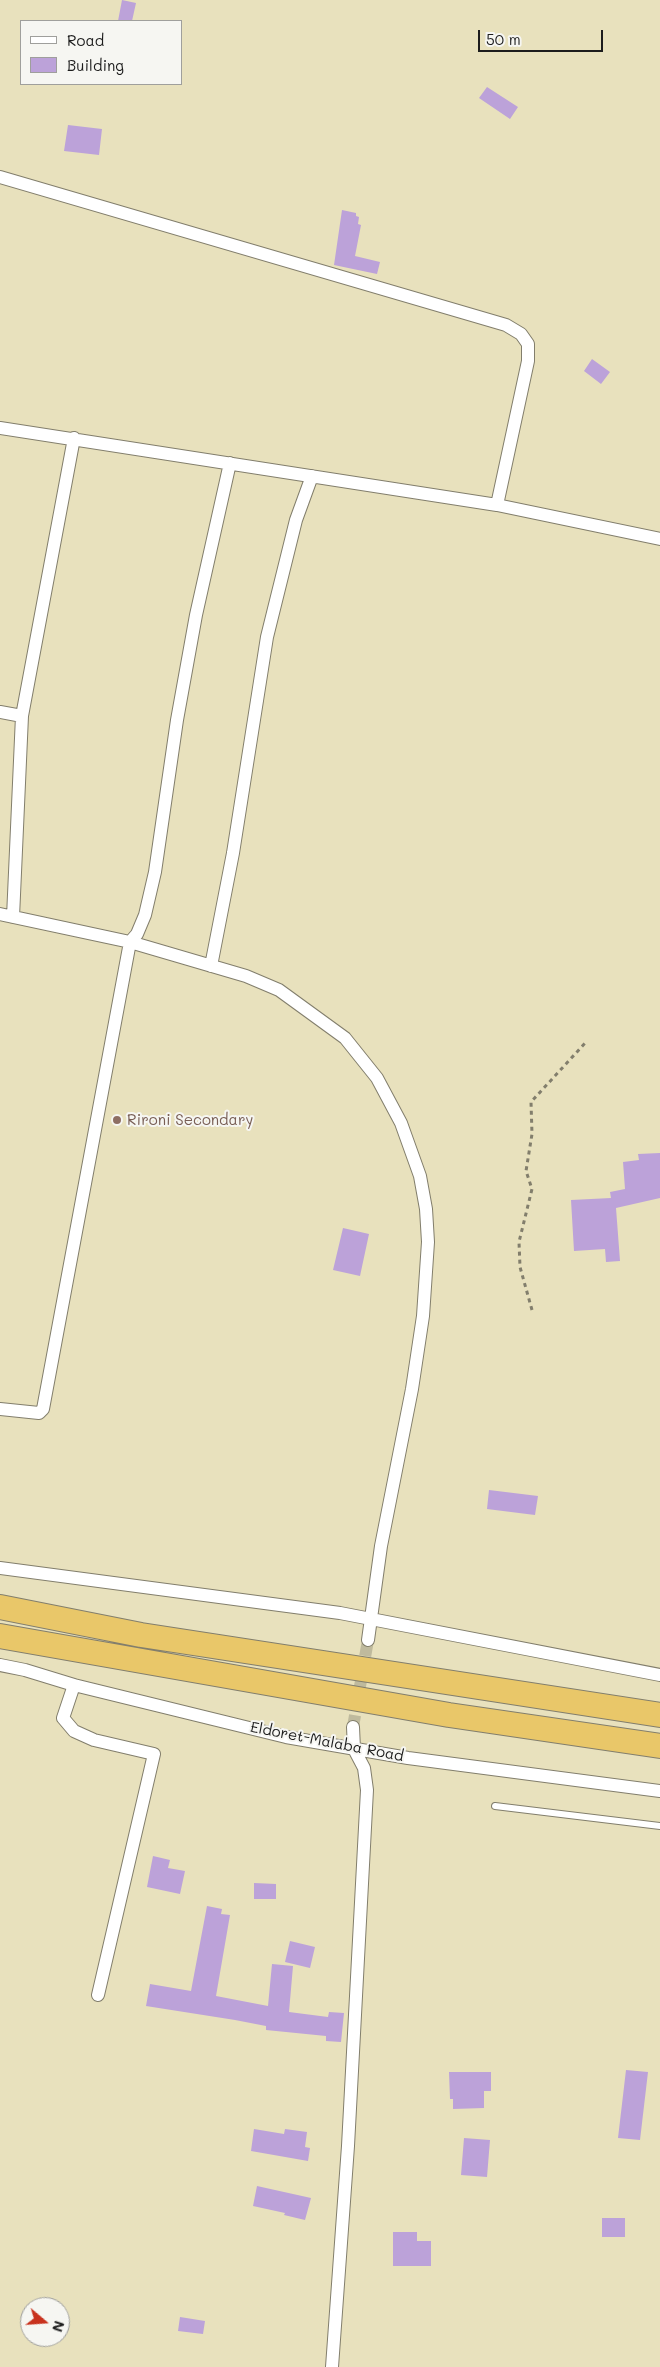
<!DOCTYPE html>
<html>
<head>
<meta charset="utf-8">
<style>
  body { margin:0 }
  #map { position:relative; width:660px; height:2367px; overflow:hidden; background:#e8e1bd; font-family:Mali,sans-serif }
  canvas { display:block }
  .legend { position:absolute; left:20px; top:20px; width:162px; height:65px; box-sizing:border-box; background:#f6f6f2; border:1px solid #9f9f9c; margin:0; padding:6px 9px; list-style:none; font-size:15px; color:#1c1c1c }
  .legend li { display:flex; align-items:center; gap:10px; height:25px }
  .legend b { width:25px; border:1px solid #9f9f9c }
  .north { position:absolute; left:20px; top:2297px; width:50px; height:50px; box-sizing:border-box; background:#f6f6f2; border:1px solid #9f9f9c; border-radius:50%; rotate:108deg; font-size:14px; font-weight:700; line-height:20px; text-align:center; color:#1c1c1c }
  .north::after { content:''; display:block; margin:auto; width:18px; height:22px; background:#c8321e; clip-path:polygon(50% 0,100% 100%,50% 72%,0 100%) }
  .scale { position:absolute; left:478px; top:30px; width:125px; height:22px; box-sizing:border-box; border:2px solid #1c1c1c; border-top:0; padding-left:6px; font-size:15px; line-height:18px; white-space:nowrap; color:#1c1c1c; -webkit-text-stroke:4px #f6f6f2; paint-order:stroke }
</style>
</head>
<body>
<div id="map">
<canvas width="660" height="2367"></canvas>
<ul class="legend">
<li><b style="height:6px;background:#fff"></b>Road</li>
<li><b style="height:14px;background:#bca2d9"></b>Building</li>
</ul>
<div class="north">N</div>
<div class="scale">50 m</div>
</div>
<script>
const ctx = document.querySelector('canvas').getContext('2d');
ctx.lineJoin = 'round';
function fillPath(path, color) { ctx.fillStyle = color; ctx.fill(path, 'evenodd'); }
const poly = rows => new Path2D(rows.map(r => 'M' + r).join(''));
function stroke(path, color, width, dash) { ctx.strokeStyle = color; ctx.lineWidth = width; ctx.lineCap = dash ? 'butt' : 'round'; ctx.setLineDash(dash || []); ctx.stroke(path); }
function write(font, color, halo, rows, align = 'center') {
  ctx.font = font + ' Mali,sans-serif'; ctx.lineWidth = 4; ctx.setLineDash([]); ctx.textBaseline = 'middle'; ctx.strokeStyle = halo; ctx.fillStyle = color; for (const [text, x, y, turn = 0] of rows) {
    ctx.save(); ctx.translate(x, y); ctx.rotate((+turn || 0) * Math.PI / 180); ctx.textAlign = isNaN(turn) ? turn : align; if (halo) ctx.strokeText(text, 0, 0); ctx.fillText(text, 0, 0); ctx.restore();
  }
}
const building = poly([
  [122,0,136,3,132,21,118,21],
  [487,87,518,107,510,119,479,98],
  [68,125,102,129,99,155,64,151],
  [342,210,356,213,356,216,359,217,358,224,361,225,355,256,380,262,377,274,334,265],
  [592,359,610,372,601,384,584,371],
  [660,1153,660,1198,616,1208,620,1261,606,1262,605,1249,574,1251,571,1200,611,1198,610,1192,625,1189,623,1162,639,1160,638,1154],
  [343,1228,369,1234,360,1276,333,1270],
  [489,1490,538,1496,535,1515,487,1509],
  [153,1856,170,1860,168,1868,185,1871,180,1894,147,1887],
  [254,1883,276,1884,276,1899,254,1899],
  [207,1906,222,1909,221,1914,230,1915,216,1996,268,2006,272,1964,293,1966,289,2012,328,2017,329,2012,344,2013,341,2042,326,2041,326,2036,266,2030,266,2026,235,2020,146,2006,150,1984,191,1991],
  [290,1941,315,1947,310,1968,285,1962],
  [626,2070,648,2072,640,2140,618,2138],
  [449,2072,491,2072,491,2091,484,2091,484,2108,453,2109,453,2099,450,2099],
  [254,2129,284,2134,285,2129,307,2132,305,2147,310,2148,308,2161,251,2151],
  [464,2138,490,2140,487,2177,461,2175],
  [257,2186,311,2198,305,2220,284,2215,285,2213,253,2206],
  [602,2218,625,2218,625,2237,602,2237],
  [393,2232,417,2232,417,2241,431,2241,431,2266,393,2266],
  [180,2317,205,2321,203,2334,178,2331]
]);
const streetTunnel = poly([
  [353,1727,368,1640]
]);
const path = poly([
  [532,1310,520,1267,519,1242,532,1189,526,1171,532,1134,531,1102,587,1041]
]);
const lane = poly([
  [495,1806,660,1826]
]);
const street = poly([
  [0,177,506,325,521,334,528,344,528,361,497,505],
  [0,428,497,505,660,539],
  [0,712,22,716,13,917],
  [22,716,74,438],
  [0,914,130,942,246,976,279,990,345,1038,377,1078,401,1123,420,1176,426,1209,428,1242,423,1316,412,1389,381,1546,368,1640],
  [211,966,233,853,267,637,296,520,312,476],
  [0,1409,39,1413,43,1409,130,942,137,934,145,915,155,872,177,720,196,615,230,463],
  [0,1568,340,1613,660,1675],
  [0,1665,25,1670,74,1685,286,1737,408,1758,660,1791],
  [74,1685,63,1718,74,1731,94,1740,154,1754,98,1995],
  [332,2367,348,2146,367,1790,364,1768,354,1749,353,1727]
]);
const highway = poly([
  [0,1607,141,1635,660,1715],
  [0,1636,449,1715,660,1746]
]);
const markers = [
  [117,1120,5,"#8d6e63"]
];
const educationNames = [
  ["Rironi Secondary",127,1120]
];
const streetNames = [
  ["Eldoret-Malaba Road",327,1742,11]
];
fillPath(building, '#bca2d9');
stroke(streetTunnel, '#bfba9d', 12, [12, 6]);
stroke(lane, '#827e6c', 8);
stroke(street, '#827e6c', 14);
stroke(highway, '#827e6c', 26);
stroke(path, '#827e6c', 3, [4, 4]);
stroke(lane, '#fff', 6);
stroke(street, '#fff', 12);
stroke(highway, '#e9c769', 24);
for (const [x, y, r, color] of markers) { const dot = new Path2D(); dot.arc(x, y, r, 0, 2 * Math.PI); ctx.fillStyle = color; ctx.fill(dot); stroke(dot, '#f6f6f2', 2); }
write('15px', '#785e54', '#f6f6f2', educationNames, 'left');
write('15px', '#1c1c1c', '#f6f6f2', streetNames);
</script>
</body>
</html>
